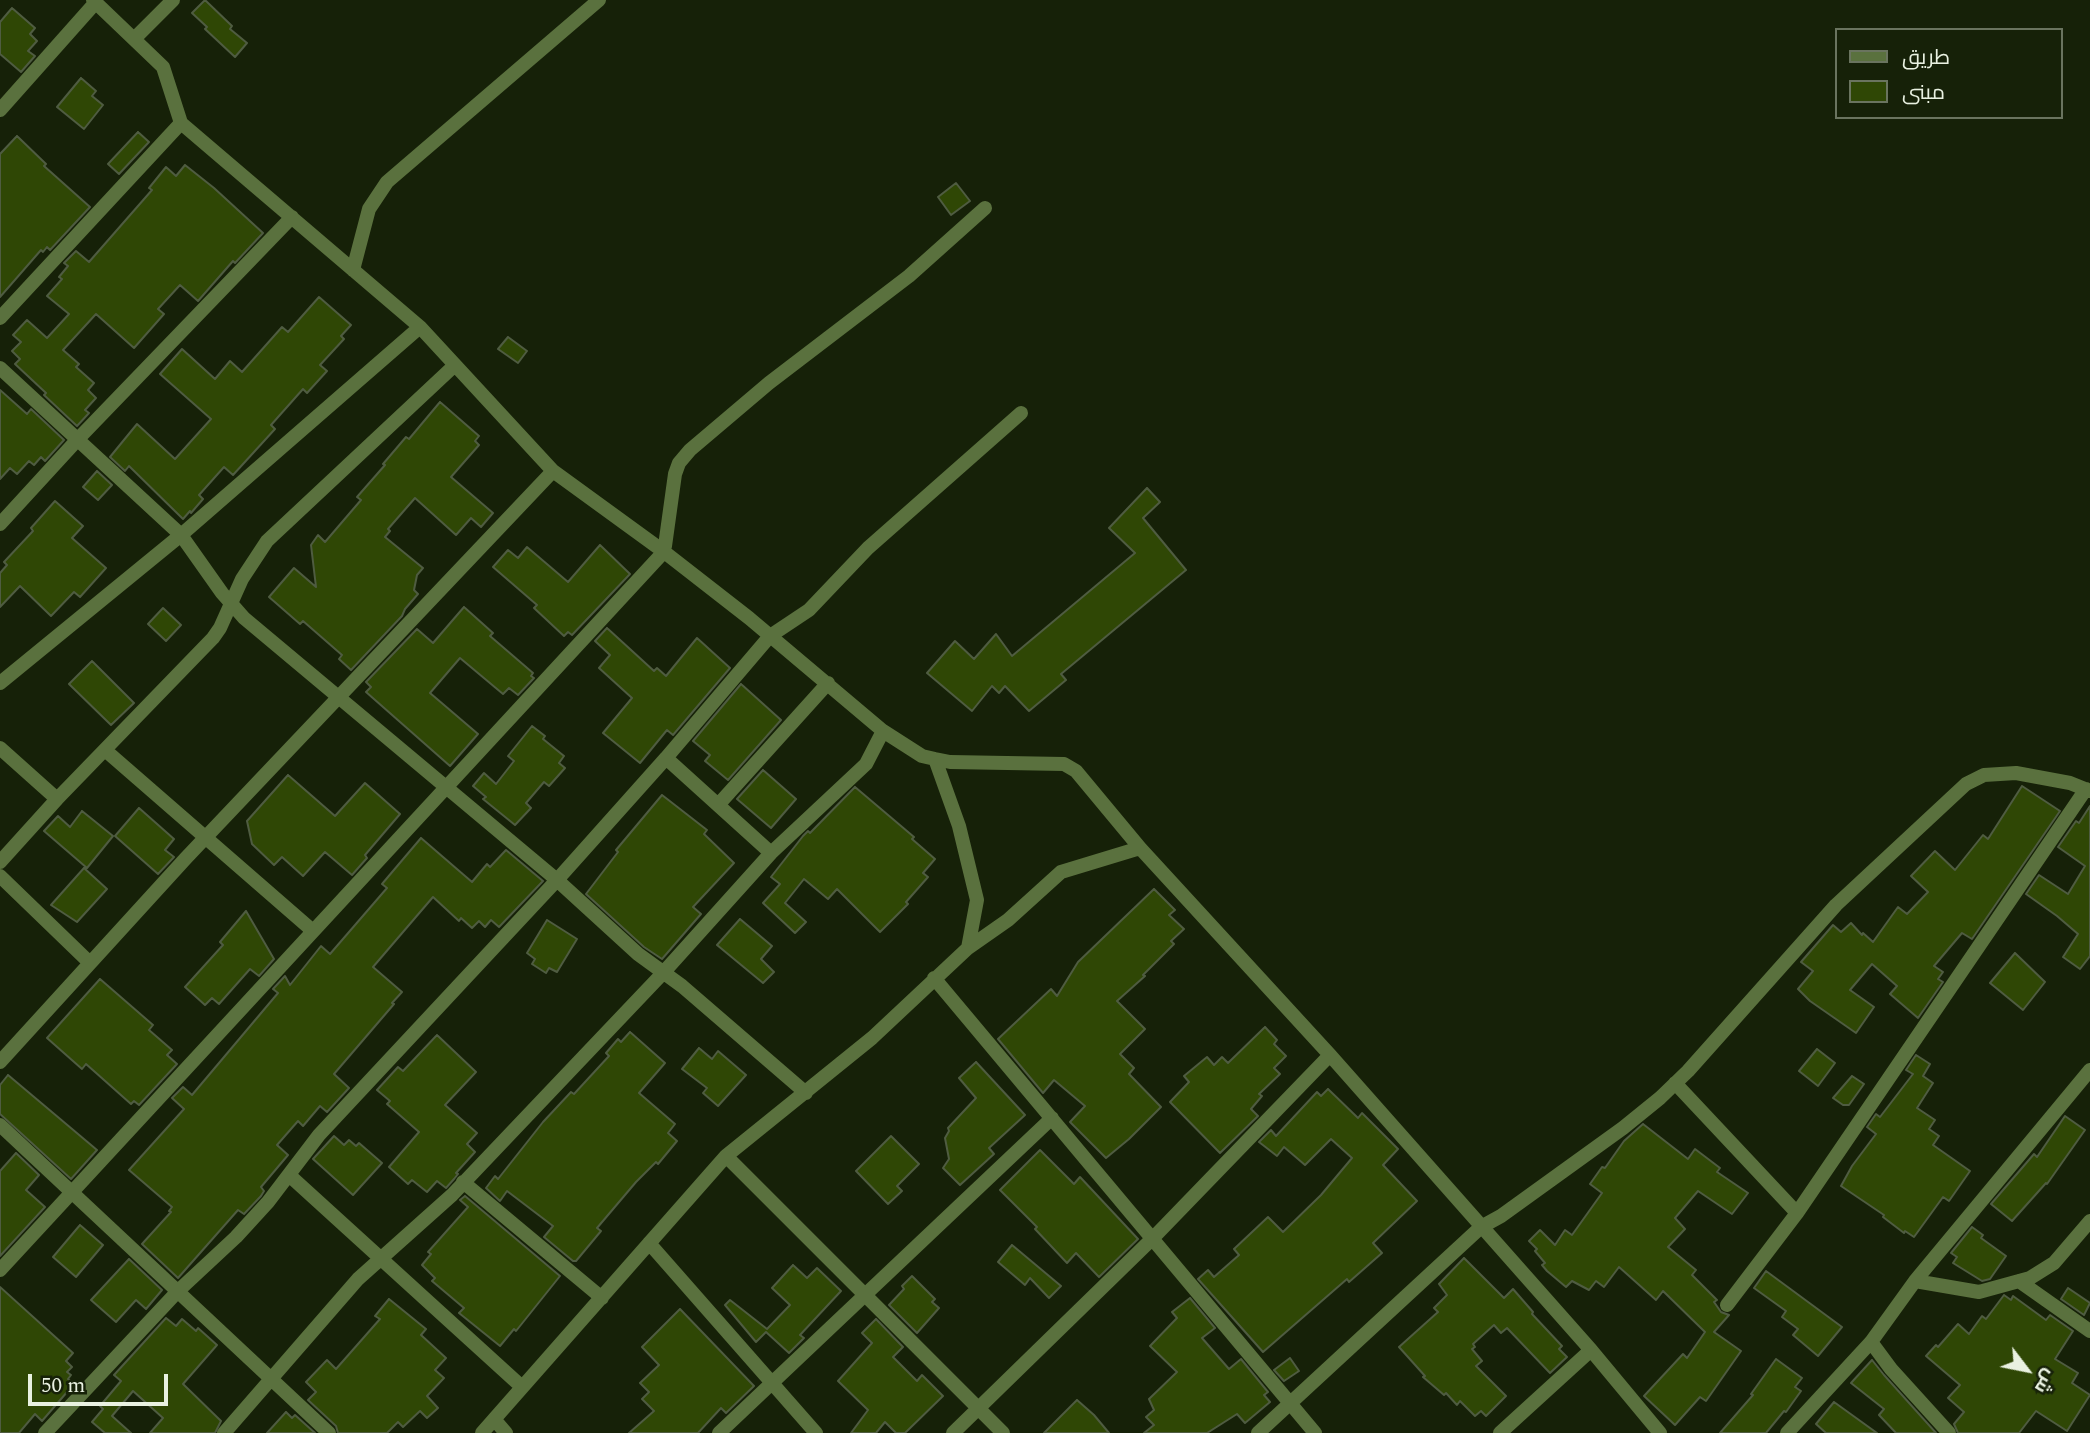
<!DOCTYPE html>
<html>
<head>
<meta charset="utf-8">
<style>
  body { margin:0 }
  #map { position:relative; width:2090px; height:1433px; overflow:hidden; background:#162108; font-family:Spectral,Cairo,serif }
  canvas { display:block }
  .legend { position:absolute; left:1835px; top:28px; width:228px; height:91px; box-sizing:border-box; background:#162108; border:2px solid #6a745f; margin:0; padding:9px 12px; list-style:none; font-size:21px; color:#e9f1e1 }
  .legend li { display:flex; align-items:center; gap:14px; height:35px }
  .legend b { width:35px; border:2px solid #6a745f }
  .north { position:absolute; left:1992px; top:1335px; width:70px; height:70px; -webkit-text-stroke:5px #162108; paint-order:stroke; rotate:122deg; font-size:19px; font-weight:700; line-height:28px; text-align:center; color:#e9f1e1 }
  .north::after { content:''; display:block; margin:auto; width:24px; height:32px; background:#e9f1e1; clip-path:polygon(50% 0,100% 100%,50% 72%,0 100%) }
  .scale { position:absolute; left:28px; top:1374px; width:140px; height:32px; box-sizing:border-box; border:4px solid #e9f1e1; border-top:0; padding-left:9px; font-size:21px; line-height:24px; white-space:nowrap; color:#e9f1e1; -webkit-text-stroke:5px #162108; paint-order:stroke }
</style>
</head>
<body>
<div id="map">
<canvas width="2090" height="1433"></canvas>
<ul class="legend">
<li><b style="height:9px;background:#5a713e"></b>طريق</li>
<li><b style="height:19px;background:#2f4705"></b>مبنى</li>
</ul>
<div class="north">ش</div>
<div class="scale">50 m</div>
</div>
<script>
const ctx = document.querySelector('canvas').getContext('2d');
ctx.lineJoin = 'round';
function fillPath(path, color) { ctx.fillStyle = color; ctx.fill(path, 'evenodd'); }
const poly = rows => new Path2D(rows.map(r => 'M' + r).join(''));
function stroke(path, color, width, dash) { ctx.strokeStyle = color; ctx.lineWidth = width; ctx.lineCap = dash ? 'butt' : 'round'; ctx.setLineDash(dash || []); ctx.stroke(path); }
const building = poly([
  [205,0,232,26,230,29,247,43,235,57,205,29,207,27,192,13,205,0],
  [12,8,35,28,30,34,37,41,28,51,35,56,21,72,0,54,0,22,12,8],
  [81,78,96,91,92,96,103,105,84,129,57,107,81,78],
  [138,132,149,142,119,174,108,164,138,132],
  [17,136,46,164,44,166,90,207,50,250,47,247,43,252,41,250,0,297,0,154,17,136],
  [185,165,214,188,263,233,235,263,233,261,198,301,180,285,158,309,164,314,134,348,96,314,63,350,79,364,76,367,94,383,88,390,96,398,85,410,89,413,77,426,44,395,46,393,15,364,20,359,12,351,21,342,13,335,27,320,47,338,69,314,47,296,62,279,59,277,68,266,64,263,76,251,89,262,152,190,149,188,166,167,176,176,185,165],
  [956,183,970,201,951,215,938,197,956,183],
  [319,297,351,325,341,336,344,339,320,365,327,371,307,393,303,389,271,425,275,429,233,475,224,467,199,495,203,499,191,513,190,511,183,519,129,466,125,471,110,457,137,424,175,459,211,419,160,374,182,349,215,379,230,361,242,372,282,327,288,332,319,297],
  [508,337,527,351,518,363,498,349,508,337],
  [0,390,27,414,31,409,64,440,45,461,41,457,34,465,29,461,17,474,10,468,0,479,0,390],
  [440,402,479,436,475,441,479,445,451,477,493,513,481,527,471,518,456,535,415,498,388,529,390,531,385,537,423,568,417,575,414,590,418,594,405,609,402,616,351,670,339,659,342,655,303,621,300,624,269,597,294,568,316,587,311,545,318,535,325,542,361,500,357,497,385,465,383,464,406,437,409,439,440,402],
  [97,471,112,485,98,500,83,487,97,471],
  [1147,488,1160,502,1143,518,1186,570,1061,674,1066,680,1029,711,1005,686,999,693,992,686,972,711,927,673,955,641,974,659,996,634,1012,656,1135,553,1109,528,1147,488],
  [55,501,83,526,72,538,106,568,80,597,74,592,51,616,20,586,0,607,0,573,7,565,4,562,33,531,31,528,55,501],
  [600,545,630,574,572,635,568,632,564,636,534,608,537,605,493,567,508,550,518,558,527,547,568,582,600,545],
  [464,607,493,633,490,636,533,673,531,676,534,678,518,695,509,688,503,694,460,658,430,693,478,734,450,766,366,692,371,687,366,682,417,629,433,643,464,607],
  [163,608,181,625,166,641,148,624,163,608],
  [607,628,654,671,657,668,666,676,697,638,730,668,673,735,667,730,640,763,603,733,632,698,599,668,610,655,595,641,607,628],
  [92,661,134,703,111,725,69,684,92,661],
  [741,684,781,720,728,780,705,761,710,755,693,741,741,684],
  [532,726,545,736,543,739,564,756,559,763,565,768,549,786,544,782,526,803,531,808,515,825,483,799,486,797,473,786,484,773,496,784,514,761,508,756,532,726],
  [763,770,796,799,771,828,737,799,763,770],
  [288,775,335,816,365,783,400,814,365,855,367,858,352,875,325,852,303,876,282,857,274,865,252,844,247,821,288,775],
  [2022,786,2060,811,1972,939,1962,933,1934,966,1943,972,1938,979,1943,982,1918,1018,1890,994,1897,986,1872,964,1850,990,1874,1007,1856,1033,1810,1001,1798,989,1813,971,1801,962,1833,925,1841,932,1851,923,1862,935,1863,933,1873,942,1898,907,1907,914,1928,892,1911,876,1935,851,1955,870,1983,835,1988,839,2022,786],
  [855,787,914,837,912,839,935,859,923,873,928,877,906,902,908,904,880,932,837,889,828,899,804,879,785,903,806,922,795,933,763,903,780,884,771,877,803,836,808,831,810,833,855,787],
  [662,795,707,830,704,834,734,863,693,907,701,914,662,959,644,947,586,894,618,852,616,850,662,795],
  [2090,806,2090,956,2080,969,2063,957,2078,934,2057,916,2026,894,2039,875,2068,894,2085,866,2058,847,2076,821,2079,823,2090,806],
  [139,808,174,839,165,850,174,857,158,874,115,836,139,808],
  [82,811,113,836,87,868,44,831,58,816,70,827,82,811],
  [421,838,472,882,487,864,490,867,506,850,543,881,499,927,491,920,485,927,479,921,472,928,461,918,459,921,433,897,373,967,402,992,392,1003,394,1004,334,1074,349,1088,327,1112,320,1106,303,1126,298,1121,277,1145,288,1155,261,1187,264,1191,261,1196,244,1214,238,1210,178,1278,142,1244,171,1212,169,1211,172,1207,129,1170,184,1109,172,1098,183,1087,192,1095,278,993,273,989,285,976,290,985,321,946,330,954,387,888,382,884,421,838],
  [84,868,107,889,77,922,51,905,84,868],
  [1154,889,1175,910,1169,915,1184,929,1171,941,1174,944,1143,975,1145,976,1117,1001,1145,1029,1120,1054,1134,1068,1129,1074,1161,1107,1129,1139,1106,1158,1070,1122,1085,1106,1054,1080,1043,1093,998,1039,1051,989,1057,996,1078,962,1154,889],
  [246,911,274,959,259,976,250,969,219,1004,212,998,205,1005,185,987,223,945,220,942,246,911],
  [740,919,772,946,761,959,774,972,763,983,717,945,740,919],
  [547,920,577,939,557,972,549,968,546,973,532,964,535,959,527,953,547,920],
  [2015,953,2045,982,2023,1010,1990,983,2015,953],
  [100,979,153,1025,149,1030,172,1050,167,1055,177,1064,139,1105,134,1101,131,1104,86,1064,82,1069,47,1038,100,979],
  [1265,1027,1277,1040,1274,1044,1286,1056,1274,1068,1280,1074,1259,1094,1262,1096,1251,1109,1258,1116,1220,1153,1170,1102,1189,1082,1184,1076,1207,1057,1214,1065,1222,1057,1228,1063,1265,1027],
  [630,1032,665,1063,639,1093,675,1124,668,1133,677,1141,658,1164,656,1162,636,1182,597,1228,601,1231,576,1261,573,1261,544,1237,553,1226,507,1191,500,1201,486,1188,495,1176,498,1179,543,1122,571,1092,574,1094,609,1056,606,1053,618,1039,621,1042,630,1032],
  [437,1035,476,1072,445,1105,477,1133,467,1144,475,1152,456,1173,458,1174,454,1179,446,1188,437,1181,427,1192,412,1180,408,1184,389,1167,419,1132,387,1104,390,1101,377,1090,398,1067,403,1071,437,1035],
  [699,1048,712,1059,718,1051,746,1075,718,1106,703,1093,707,1088,682,1069,699,1048],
  [1817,1049,1835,1063,1818,1086,1799,1071,1817,1049],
  [1916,1055,1930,1064,1923,1076,1933,1083,1917,1108,1935,1120,1929,1129,1939,1136,1933,1145,1970,1171,1949,1201,1943,1197,1914,1237,1905,1231,1904,1233,1883,1217,1884,1215,1841,1186,1852,1166,1876,1134,1867,1127,1876,1114,1880,1117,1913,1074,1906,1070,1916,1055],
  [976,1062,1025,1115,989,1148,994,1154,960,1185,943,1168,949,1159,945,1138,949,1131,948,1128,976,1098,959,1078,976,1062],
  [8,1075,97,1150,71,1179,0,1114,0,1085,8,1075],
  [1852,1076,1864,1084,1849,1105,1843,1105,1833,1098,1852,1076],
  [1328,1089,1358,1118,1362,1113,1398,1149,1383,1165,1417,1201,1373,1243,1382,1253,1349,1282,1347,1279,1263,1352,1198,1279,1208,1270,1214,1277,1239,1255,1234,1249,1268,1217,1283,1232,1321,1195,1352,1158,1331,1139,1305,1165,1284,1147,1277,1156,1259,1142,1271,1130,1276,1136,1317,1092,1321,1096,1328,1089],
  [2065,1116,2085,1130,2047,1184,2046,1183,2012,1221,1991,1204,2034,1154,2037,1157,2065,1116],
  [1643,1124,1688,1159,1695,1149,1720,1168,1717,1172,1748,1193,1732,1214,1698,1191,1675,1218,1685,1229,1668,1247,1696,1270,1692,1275,1717,1300,1714,1302,1721,1312,1729,1315,1714,1332,1741,1351,1706,1401,1700,1397,1675,1425,1644,1396,1683,1354,1687,1358,1705,1332,1663,1291,1656,1300,1619,1267,1604,1287,1596,1281,1589,1290,1572,1281,1566,1287,1547,1271,1542,1265,1545,1263,1535,1251,1537,1249,1529,1241,1540,1230,1555,1245,1565,1230,1572,1235,1602,1193,1590,1184,1602,1167,1605,1168,1624,1141,1643,1124],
  [334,1136,344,1145,349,1140,356,1146,359,1143,382,1163,353,1195,313,1159,334,1136],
  [891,1136,919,1164,897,1186,902,1191,888,1204,856,1171,891,1136],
  [1040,1150,1074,1184,1080,1177,1138,1239,1099,1277,1076,1253,1067,1263,1035,1229,1037,1227,1000,1190,1040,1150],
  [16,1153,39,1175,26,1190,45,1207,0,1256,0,1171,16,1153],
  [465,1196,560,1276,516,1331,514,1329,500,1346,459,1313,464,1308,432,1281,435,1278,422,1265,431,1254,428,1252,468,1207,460,1200,465,1196],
  [80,1225,103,1245,76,1277,53,1257,80,1225],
  [1972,1227,1983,1235,1981,1238,2006,1256,1990,1279,1982,1281,1953,1263,1957,1257,1951,1253,1972,1227],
  [1012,1245,1061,1286,1049,1298,1030,1278,1025,1285,998,1262,1012,1245],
  [1464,1258,1504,1298,1513,1289,1533,1312,1532,1314,1562,1346,1559,1349,1567,1357,1550,1373,1507,1328,1501,1333,1494,1325,1473,1344,1475,1347,1472,1349,1482,1361,1476,1366,1506,1396,1486,1416,1481,1411,1475,1416,1460,1401,1457,1405,1446,1393,1444,1395,1423,1377,1425,1376,1399,1347,1438,1312,1434,1308,1447,1295,1439,1284,1464,1258],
  [129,1259,162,1290,146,1309,136,1300,116,1322,91,1300,129,1259],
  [793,1265,807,1278,817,1268,841,1291,800,1335,804,1338,789,1353,766,1332,756,1342,725,1305,730,1300,767,1329,790,1305,772,1288,793,1265],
  [1766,1271,1842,1327,1818,1356,1793,1335,1798,1329,1782,1317,1786,1311,1754,1288,1766,1271],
  [912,1276,935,1299,932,1302,939,1308,917,1333,889,1305,904,1289,902,1286,912,1276],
  [0,1287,73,1353,66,1361,72,1367,67,1372,71,1375,68,1379,74,1384,42,1421,35,1414,19,1433,0,1433,0,1287],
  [2068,1288,2090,1303,2084,1315,2061,1299,2068,1288],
  [2004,1295,2011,1300,2013,1296,2046,1320,2050,1315,2073,1331,2055,1359,2078,1373,2072,1383,2090,1395,2067,1431,2036,1411,2019,1433,1958,1433,1954,1424,1964,1412,1948,1398,1960,1385,1926,1356,1936,1345,1938,1347,1958,1324,1969,1334,1982,1316,1986,1319,2004,1295],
  [1190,1298,1215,1328,1202,1338,1229,1369,1241,1359,1268,1392,1264,1395,1270,1402,1245,1423,1237,1414,1207,1433,1144,1433,1154,1425,1146,1417,1154,1410,1149,1399,1177,1372,1150,1346,1177,1318,1172,1312,1190,1298],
  [389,1299,426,1329,421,1335,446,1358,435,1370,444,1378,427,1396,438,1408,427,1418,420,1411,403,1427,398,1422,387,1433,338,1433,336,1426,308,1400,316,1392,306,1382,327,1360,336,1369,380,1319,375,1316,389,1299],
  [680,1309,754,1386,726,1413,721,1408,698,1433,629,1433,654,1411,642,1399,649,1392,640,1383,659,1365,642,1347,680,1309],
  [166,1318,176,1326,182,1319,196,1331,198,1328,217,1345,183,1384,221,1421,215,1433,150,1433,163,1418,133,1391,112,1416,131,1433,105,1433,92,1422,103,1409,100,1406,121,1381,114,1375,166,1318],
  [876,1319,903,1347,893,1357,917,1381,922,1375,943,1396,905,1433,896,1433,885,1422,876,1433,851,1433,868,1410,838,1381,872,1343,862,1333,876,1319],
  [1290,1358,1299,1371,1284,1381,1274,1370,1290,1358],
  [1776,1359,1802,1378,1795,1387,1801,1391,1786,1412,1784,1411,1766,1433,1720,1433,1753,1395,1751,1394,1776,1359],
  [1872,1360,1884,1375,1936,1433,1896,1433,1879,1415,1884,1409,1851,1383,1872,1360],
  [1077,1400,1094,1415,1109,1433,1044,1433,1077,1400],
  [1834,1402,1877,1433,1826,1433,1816,1424,1834,1402],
  [286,1412,292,1418,295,1415,315,1433,267,1433,286,1412]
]);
const minor = poly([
  [93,0,163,67,181,123,420,327,553,471,663,551,749,618,883,731,922,756,935,759,950,762,1064,764,1076,771,1140,848,1330,1055,1591,1350,1660,1433],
  [134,39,173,0],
  [0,110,96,2],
  [353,270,369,209,387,182,599,0],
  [0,318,181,123],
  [0,368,181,535,222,593,244,618,557,880,638,954,682,986,806,1093],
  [0,524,78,439,292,217],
  [0,683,181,535,420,327],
  [0,748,57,799],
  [105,750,313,931],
  [666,758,771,853],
  [935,759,959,826,977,900,968,948],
  [718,805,828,683],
  [0,862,57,799,213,638,220,628,242,579,267,541,455,365],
  [0,876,90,963],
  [934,978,1315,1433],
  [0,1062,186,858,553,471],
  [1675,1083,1797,1213],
  [0,1125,329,1433],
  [726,1156,1003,1433],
  [289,1175,522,1387],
  [463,1182,602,1298],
  [649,1243,816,1433],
  [0,1270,660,556,665,546,675,474,679,463,690,450,769,383,909,276,985,208],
  [1915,1281,1979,1292,2030,1278,2054,1263,2090,1221],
  [2019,1281,2090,1331],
  [1727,1305,1797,1213,2086,789],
  [1871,1342,1891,1369,1949,1433],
  [494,1419,506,1433],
  [45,1433,178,1291,236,1237,268,1202,319,1135,557,880,666,758,770,636,809,610,868,548,1021,413],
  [224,1433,358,1279,452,1195,663,973,771,853,866,764,883,731],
  [482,1433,726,1156,872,1038,968,948,1008,920,1061,872,1140,848],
  [719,1433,1052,1118],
  [953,1433,1153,1238,1330,1055],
  [1258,1433,1481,1227,1501,1216,1623,1128,1660,1098,1688,1071,1836,905,1966,784,1984,775,2016,773,2070,783,2090,791],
  [1500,1433,1591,1350],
  [1787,1433,1871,1342,1915,1281,2090,1070]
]);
fillPath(building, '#2f4705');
stroke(building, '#4f5c41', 2);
stroke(minor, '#5a713e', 14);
</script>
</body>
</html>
